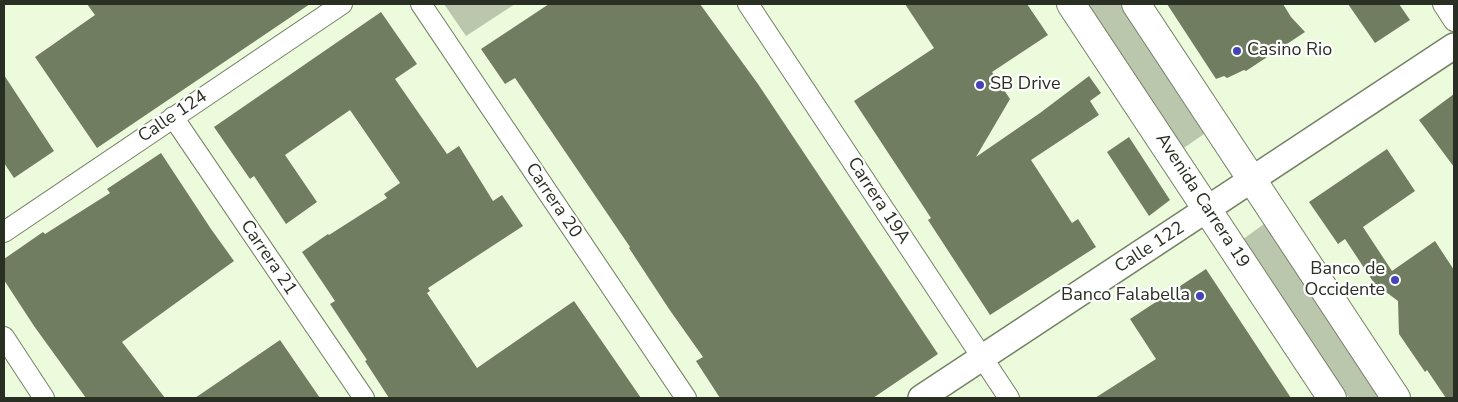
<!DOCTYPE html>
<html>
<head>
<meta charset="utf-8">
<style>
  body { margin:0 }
  #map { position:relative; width:1458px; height:402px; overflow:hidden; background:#ecfbdb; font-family:"Nunito Sans",sans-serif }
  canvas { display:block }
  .frame { position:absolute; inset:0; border:5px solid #292f23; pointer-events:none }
</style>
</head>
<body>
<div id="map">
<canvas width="1458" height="402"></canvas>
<div class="frame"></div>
</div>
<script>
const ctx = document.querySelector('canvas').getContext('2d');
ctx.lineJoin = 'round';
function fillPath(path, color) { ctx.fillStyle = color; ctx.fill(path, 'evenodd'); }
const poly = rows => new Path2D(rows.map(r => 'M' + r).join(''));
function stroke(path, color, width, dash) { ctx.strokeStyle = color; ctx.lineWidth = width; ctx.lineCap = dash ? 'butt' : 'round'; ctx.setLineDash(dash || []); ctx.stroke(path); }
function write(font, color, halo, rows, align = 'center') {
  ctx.font = font + ' "Nunito Sans",sans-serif'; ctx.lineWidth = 4.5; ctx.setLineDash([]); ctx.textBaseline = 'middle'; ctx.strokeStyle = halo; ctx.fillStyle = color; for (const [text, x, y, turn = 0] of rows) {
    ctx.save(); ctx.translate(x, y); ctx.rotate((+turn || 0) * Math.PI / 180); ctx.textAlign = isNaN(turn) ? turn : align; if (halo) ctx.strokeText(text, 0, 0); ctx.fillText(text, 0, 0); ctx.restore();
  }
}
const green = poly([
  [444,4,515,4,466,36],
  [1085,4,1120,4,1204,134,1181,150],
  [1264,224,1382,398,1349,398,1242,240]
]);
const building = poly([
  [87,4,310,4,97,148,35,57,95,15],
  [549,4,700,4,758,84,938,354,873,398,720,398,696,361,703,357,669,309,629,248,630,247,515,78,505,84,481,49],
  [905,4,1027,4,1048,35,992,72,1010,99,976,157,1040,113,1089,76,1101,93,1090,101,1099,115,1031,160,1072,223,1078,219,1096,247,990,315,928,220,931,218,854,101,934,48],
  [1167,4,1283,4,1291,17,1305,32,1246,71,1244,70,1227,78,1224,76,1216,79],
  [1348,4,1399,4,1410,20,1375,43],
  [381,12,417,64,395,79,447,154,459,146,493,201,502,195,523,226,428,288,430,291,427,293,477,368,574,301,641,398,389,398,365,361,367,360,330,304,335,301,302,252,328,234,329,235,387,198,384,194,400,183,350,110,285,155,317,202,286,224,254,176,250,179,214,127],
  [4,75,54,151,14,178,4,163],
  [1454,94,1454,167,1419,120],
  [1129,137,1170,200,1149,216,1107,152],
  [1387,149,1415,191,1363,227,1392,271,1435,241,1454,270,1454,398,1446,398,1427,370,1425,372,1399,334,1398,301,1374,283,1345,239,1338,244,1309,202],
  [161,153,211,229,234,261,122,342,165,398,86,398,34,326,4,280,4,259,43,232,45,234,110,193,107,189],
  [1206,269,1291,398,1095,398,1156,359,1130,319],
  [280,340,320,398,195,398]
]);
const minor = poly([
  [421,4,686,398],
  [748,4,1009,398],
  [1443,4,1454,21],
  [173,117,364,398],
  [4,232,342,4],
  [4,337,44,398]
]);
const tertiary = poly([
  [921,398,1454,46]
]);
const secondary = poly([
  [1071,4,1332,398],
  [1136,4,1396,398]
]);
const markers = [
  [1237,51,5,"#4543b8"],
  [980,85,5,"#4543b8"],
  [1395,280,5,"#4543b8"],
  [1200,296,5,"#4543b8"]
];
const poiNames = [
  ["Casino Rio",1247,51],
  ["SB Drive",990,85],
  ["Banco de",1385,270,"right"],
  ["Occidente",1385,291,"right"],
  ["Banco Falabella",1190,296,"right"]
];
const streetNames = [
  ["Calle 124",173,117,-34],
  ["Carrera 20",553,201,56],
  ["Carrera 19A",878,201,57],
  ["Avenida Carrera 19",1202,201,57],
  ["Calle 122",1150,248,-33],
  ["Carrera 21",268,258,56]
];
fillPath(green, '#bbc7ad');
fillPath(building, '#707d60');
stroke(minor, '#758266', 22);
stroke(tertiary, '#758266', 28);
stroke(secondary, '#758266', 30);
stroke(minor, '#fff', 20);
stroke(tertiary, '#fff', 25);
stroke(secondary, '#fff', 28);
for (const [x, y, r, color] of markers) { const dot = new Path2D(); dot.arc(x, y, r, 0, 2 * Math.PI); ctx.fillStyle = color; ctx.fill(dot); stroke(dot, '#fff', 2); }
write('18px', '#292f23', '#fff', poiNames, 'left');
write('18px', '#292f23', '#fff', streetNames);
</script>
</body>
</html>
